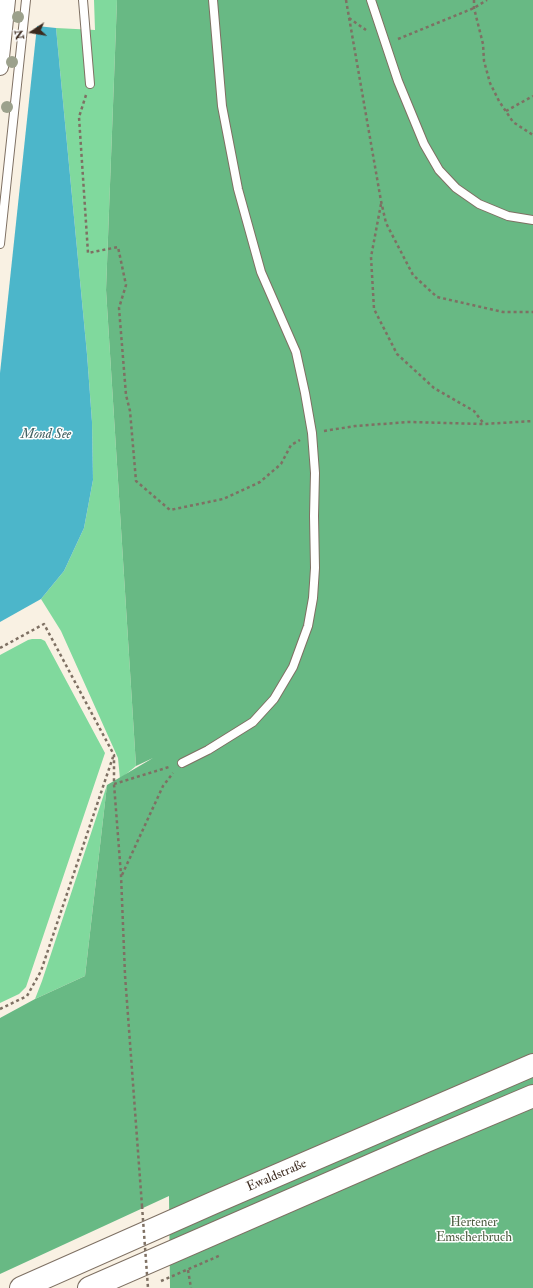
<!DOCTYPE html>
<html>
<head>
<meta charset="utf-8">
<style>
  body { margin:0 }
  #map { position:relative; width:533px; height:1288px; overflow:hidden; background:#f9f1e3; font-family:"IM FELL Double Pica",serif }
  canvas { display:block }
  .north { position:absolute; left:12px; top:12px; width:40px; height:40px; -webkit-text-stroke:3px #fff; paint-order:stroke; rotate:258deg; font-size:11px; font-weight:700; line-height:16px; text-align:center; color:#3b2a1e }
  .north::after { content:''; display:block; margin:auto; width:14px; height:18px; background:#3b2a1e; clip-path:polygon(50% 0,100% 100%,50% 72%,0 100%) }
</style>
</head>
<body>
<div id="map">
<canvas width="533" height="1288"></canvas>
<div class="north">N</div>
</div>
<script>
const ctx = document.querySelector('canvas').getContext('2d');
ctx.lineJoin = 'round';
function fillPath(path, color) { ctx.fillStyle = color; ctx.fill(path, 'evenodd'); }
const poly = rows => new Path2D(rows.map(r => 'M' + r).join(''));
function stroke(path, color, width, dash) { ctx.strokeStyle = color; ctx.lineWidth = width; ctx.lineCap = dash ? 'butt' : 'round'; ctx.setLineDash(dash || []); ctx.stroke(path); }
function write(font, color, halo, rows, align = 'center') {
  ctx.font = font + ' "IM FELL Double Pica",serif'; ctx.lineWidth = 3; ctx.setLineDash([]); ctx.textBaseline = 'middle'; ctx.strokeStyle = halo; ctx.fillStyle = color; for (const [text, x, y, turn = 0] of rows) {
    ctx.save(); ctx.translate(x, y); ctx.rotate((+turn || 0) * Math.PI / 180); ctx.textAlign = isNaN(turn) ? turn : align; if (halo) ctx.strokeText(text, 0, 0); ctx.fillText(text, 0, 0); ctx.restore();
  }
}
const green = poly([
  [94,0,117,0,106,290,136,766,120,779,118,758,61,631,41,599,64,571,84,528,93,480,92,422,87,354,56,28,95,30],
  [32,639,41,639,45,641,105,753,26,987,19,994,0,1003,0,655,28,640],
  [107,785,85,976,35,999,42,981]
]);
const forest = poly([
  [117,0,533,0,533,1288,170,1288,169,1196,0,1274,0,1018,35,999,85,976,107,785,153,758,136,766,106,290]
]);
const water = poly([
  [37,26,56,28,87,354,92,422,93,480,84,528,64,571,41,599,0,622,0,373]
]);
const path = poly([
  [346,0,381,201,386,223,413,275,437,297,503,312,533,312],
  [474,0,474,8,483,44,484,61,490,83,499,101,513,122,533,135],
  [349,18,366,30],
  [398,39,474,8,487,0],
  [86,95,79,117,88,253,118,247,126,285,119,308,126,395,130,411,136,481,170,510,223,499,260,482,281,464,291,445,300,440],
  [506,111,533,96],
  [381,204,371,257,374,309,397,354,434,388,474,411,484,424],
  [324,431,355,426,409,422,484,424,533,421],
  [0,648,44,624,114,755,114,784,121,875,125,975,142,1206],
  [114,784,169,767],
  [122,875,163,786,173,773],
  [0,1009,27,996,41,971,113,757],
  [188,1270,191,1288],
  [161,1281,221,1255]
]);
const service = poly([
  [83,0,90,84],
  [371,0,398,81,424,144,439,170,456,188,479,204,508,216,533,220],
  [0,244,26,0],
  [182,763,208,750,253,722,274,699,293,667,308,626,313,598,315,568,314,516,315,473,312,433,305,393,296,352,261,272,238,189,222,106,213,0]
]);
const minor = poly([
  [0,67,7,0]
]);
const secondary = poly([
  [21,1288,213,1203,533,1065],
  [89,1288,424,1142,533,1096]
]);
const pathBridge = poly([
  [142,1206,148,1288]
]);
const trees = [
  [18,17],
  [12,62],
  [7,107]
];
const streetNames = [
  ["Ewaldstraße",277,1176,-23]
];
const parkNames = [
  ["Hertener",474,1223],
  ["Emscherbruch",474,1238]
];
const waterNames = [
  ["Mond See",46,435]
];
fillPath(green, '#80d99d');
fillPath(forest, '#68b984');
fillPath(water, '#4cb6ca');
stroke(service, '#7e7063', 10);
stroke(minor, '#7e7063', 18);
stroke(secondary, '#7e7063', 24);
stroke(path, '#7e7063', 2.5, [3, 3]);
stroke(service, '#fff', 8);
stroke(minor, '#fff', 16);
stroke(secondary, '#fff', 22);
stroke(pathBridge, '#7e7063', 2.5, [3, 3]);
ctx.fillStyle = '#9ca18c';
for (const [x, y] of trees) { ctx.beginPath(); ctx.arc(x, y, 6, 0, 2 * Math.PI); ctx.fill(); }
write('13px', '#3b2a1e', '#fff', streetNames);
write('13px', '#505f44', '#fff', parkNames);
write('italic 14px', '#426263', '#fff', waterNames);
</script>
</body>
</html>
